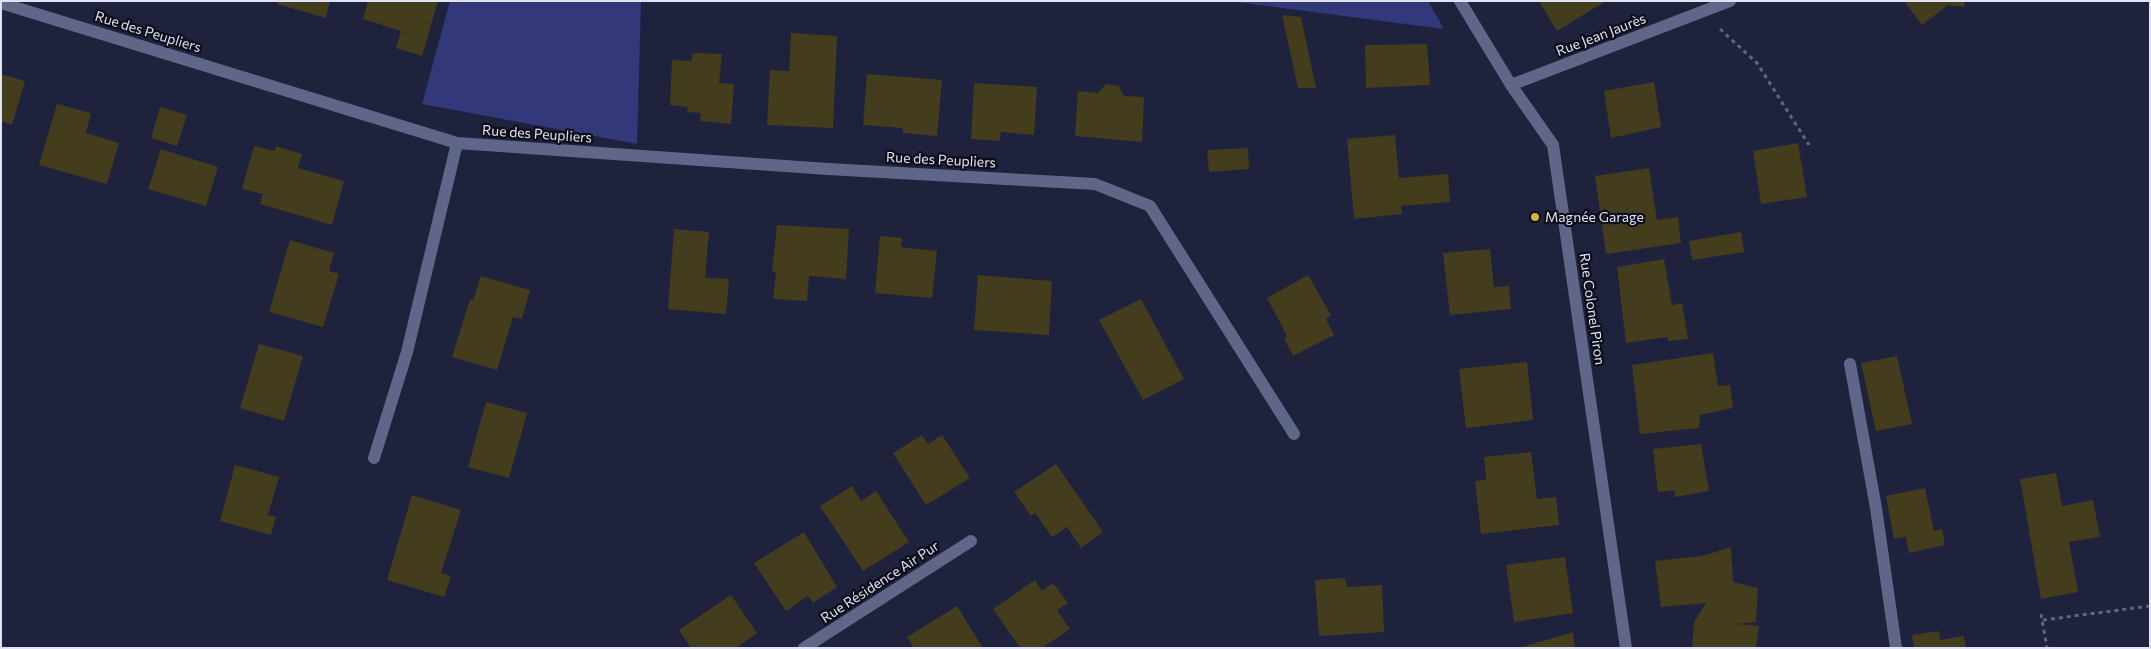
<!DOCTYPE html>
<html>
<head>
<meta charset="utf-8">
<style>
  body { margin:0 }
  #map { position:relative; width:2151px; height:649px; overflow:hidden; background:#1f223c; font-family:Commissioner,sans-serif }
  canvas { display:block }
  .frame { position:absolute; inset:0; border:2px solid #e0e3f5; pointer-events:none }
</style>
</head>
<body>
<div id="map">
<canvas width="2151" height="649"></canvas>
<div class="frame"></div>
</div>
<script>
const ctx = document.querySelector('canvas').getContext('2d');
ctx.lineJoin = 'round';
function fillPath(path, color) { ctx.fillStyle = color; ctx.fill(path, 'evenodd'); }
const poly = rows => new Path2D(rows.map(r => 'M' + r).join(''));
function stroke(path, color, width, dash) { ctx.strokeStyle = color; ctx.lineWidth = width; ctx.lineCap = dash ? 'butt' : 'round'; ctx.setLineDash(dash || []); ctx.stroke(path); }
function write(font, color, halo, rows, align = 'center') {
  ctx.font = font + ' Commissioner,sans-serif'; ctx.lineWidth = 4.5; ctx.setLineDash([]); ctx.textBaseline = 'middle'; ctx.strokeStyle = halo; ctx.fillStyle = color; for (const [text, x, y, turn = 0] of rows) {
    ctx.save(); ctx.translate(x, y); ctx.rotate((+turn || 0) * Math.PI / 180); ctx.textAlign = isNaN(turn) ? turn : align; if (halo) ctx.strokeText(text, 0, 0); ctx.fillText(text, 0, 0); ctx.restore();
  }
}
const green = poly([
  [450,1,641,1,637,144,422,104],
  [1229,1,1428,1,1444,29]
]);
const building = poly([
  [278,1,330,1,326,18,277,4],
  [368,1,438,1,422,56,396,48,401,31,363,19],
  [1539,1,1606,1,1557,31],
  [1904,1,1965,1,1964,7,1948,5,1922,25],
  [1282,15,1301,17,1316,88,1298,88],
  [791,33,837,36,833,128,767,125,770,70,789,71],
  [1427,44,1430,85,1366,88,1365,45],
  [693,53,722,54,719,83,734,84,731,124,700,121,701,113,687,112,688,107,670,105,672,60,691,61],
  [1,74,25,81,12,125,1,121],
  [867,74,942,80,937,136,903,133,903,128,863,125],
  [1654,82,1661,127,1611,138,1604,91],
  [974,83,1037,87,1034,135,1001,132,1000,141,971,139],
  [1106,84,1119,86,1124,96,1144,97,1142,142,1075,136,1078,91,1098,93],
  [57,104,91,113,86,133,119,143,107,184,39,165],
  [160,107,187,115,177,146,151,138],
  [1395,135,1399,178,1448,174,1450,202,1401,206,1402,214,1354,219,1347,139],
  [1798,143,1807,197,1761,204,1753,151],
  [254,146,275,151,276,146,302,154,298,168,344,181,332,225,260,204,263,194,242,189],
  [1248,148,1249,169,1209,172,1207,150],
  [161,149,218,167,206,206,148,189],
  [1649,168,1657,220,1678,217,1681,243,1606,254,1595,176],
  [777,225,849,229,846,279,809,276,807,301,773,299,776,273,772,271],
  [674,229,709,232,705,278,729,279,726,314,668,309],
  [1741,232,1744,252,1692,260,1689,241],
  [880,236,902,238,901,247,937,251,932,298,875,293],
  [290,240,334,253,329,271,339,274,323,327,269,312],
  [1490,249,1494,287,1509,286,1511,309,1450,315,1443,253],
  [1664,259,1672,305,1682,303,1688,339,1668,341,1667,337,1626,343,1617,267],
  [978,275,1052,281,1049,335,974,330],
  [1308,275,1331,315,1326,319,1334,335,1293,356,1284,338,1287,336,1267,298],
  [481,276,530,290,522,319,513,317,497,370,452,357,470,299,473,300],
  [1141,299,1184,379,1143,400,1099,320],
  [259,344,303,356,284,421,240,408],
  [1713,353,1718,386,1730,385,1733,408,1700,415,1699,428,1640,434,1632,365],
  [1897,356,1912,424,1876,431,1861,363],
  [1527,362,1533,420,1466,428,1459,369],
  [486,402,527,413,509,478,468,467],
  [922,435,928,444,942,435,970,478,926,505,893,453],
  [1701,444,1709,491,1675,497,1674,490,1658,492,1653,449],
  [1531,452,1537,499,1556,497,1559,525,1481,534,1475,481,1486,480,1484,457],
  [1056,464,1103,532,1081,548,1067,527,1052,537,1035,513,1031,516,1014,492],
  [235,465,279,477,268,515,276,517,271,535,220,521],
  [2056,473,2062,506,2093,500,2100,537,2069,542,2078,592,2041,599,2020,479],
  [852,486,861,501,876,491,909,542,863,571,820,506],
  [1925,488,1934,531,1942,529,1945,545,1909,553,1906,537,1894,539,1886,496],
  [412,495,461,510,441,573,451,576,444,597,387,580],
  [804,532,837,587,813,603,808,596,786,611,754,563],
  [1731,547,1733,582,1758,588,1756,622,1737,624,1759,626,1756,648,1692,648,1694,622,1706,603,1661,607,1655,561,1702,556],
  [1565,557,1573,613,1514,622,1506,565],
  [1345,578,1347,587,1382,585,1384,632,1319,636,1315,580],
  [1035,580,1042,591,1053,583,1068,603,1057,610,1070,629,1042,648,1020,648,993,609],
  [731,595,757,633,736,648,691,648,679,630],
  [957,606,983,648,914,648,907,637],
  [1939,631,1940,640,1964,636,1966,648,1914,648,1912,635],
  [1573,632,1575,648,1522,648,1522,647]
]);
const path = poly([
  [1720,29,1757,63,1809,145],
  [2041,614,2047,648],
  [2043,620,2150,606]
]);
const service = poly([
  [1850,364,1876,508,1896,648]
]);
const minor = poly([
  [1460,1,1511,85,1553,145,1626,648],
  [1,3,457,143,828,169,1095,184,1150,206,1294,434],
  [1511,85,1730,1],
  [374,458,407,352,457,143],
  [804,648,971,541]
]);
const markers = [
  [1535,217,5,"#d3b635"]
];
const streetNames = [
  ["Rue des Peupliers",148,32,17],
  ["Rue Jean Jaurès",1601,35,-21],
  ["Rue des Peupliers",537,134,4],
  ["Rue des Peupliers",941,160,3],
  ["Rue Colonel Piron",1592,309,82],
  ["Rue Résidence Air Pur",880,582,-33]
];
const poiNames = [
  ["Magnée Garage",1545,217]
];
fillPath(green, '#33387b');
fillPath(building, '#433c1d');
stroke(path, '#61647b', 3, [4, 4]);
stroke(service, '#606688', 12);
stroke(minor, '#606688', 12);
for (const [x, y, r, color] of markers) { const dot = new Path2D(); dot.arc(x, y, r, 0, 2 * Math.PI); ctx.fillStyle = color; ctx.fill(dot); stroke(dot, '#0b0d18', 2); }
write('14px', '#e0e3f5', '#0b0d18', streetNames);
write('14px', '#e0e3f5', '#0b0d18', poiNames, 'left');
</script>
</body>
</html>
